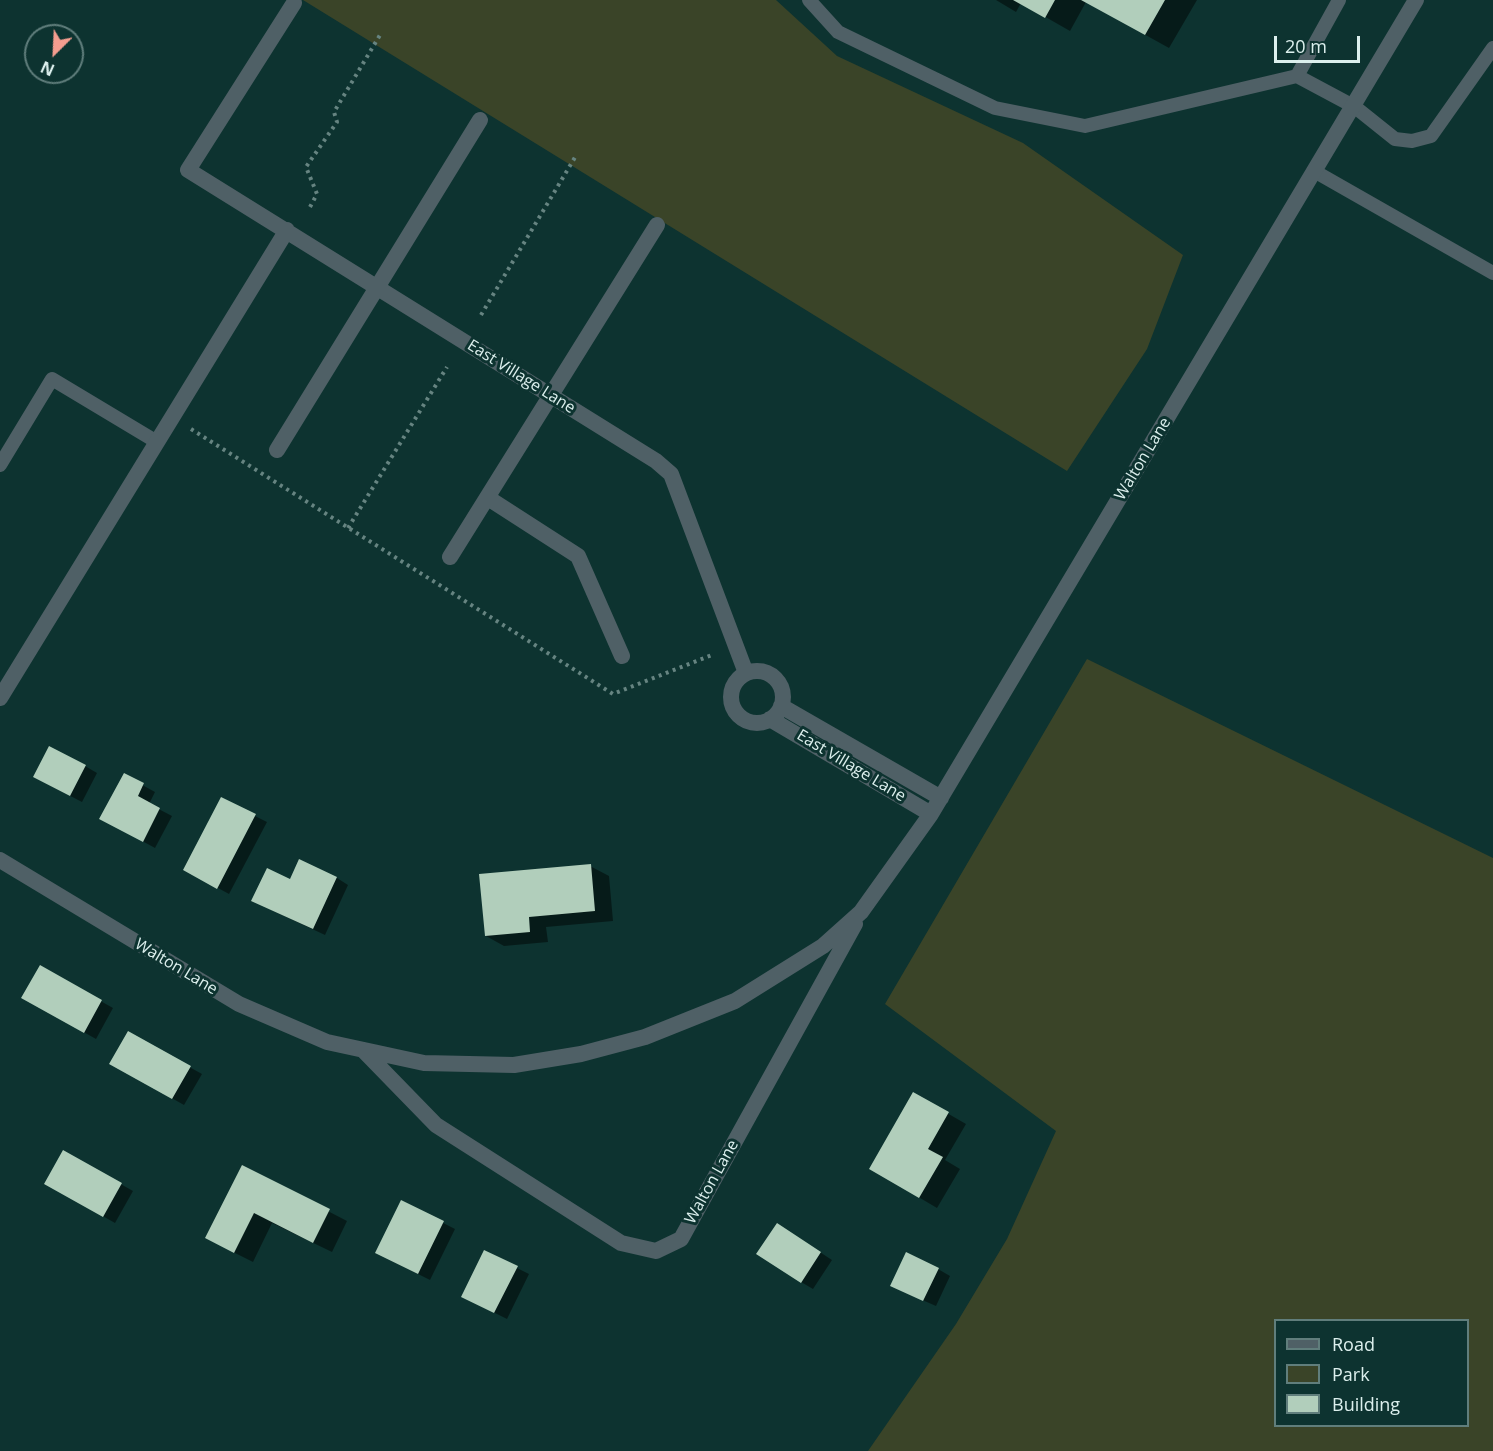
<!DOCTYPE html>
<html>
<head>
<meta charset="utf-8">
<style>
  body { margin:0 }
  #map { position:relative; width:1493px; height:1451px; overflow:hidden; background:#0d3330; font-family:"Open Sans",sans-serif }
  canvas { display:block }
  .legend { position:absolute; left:1274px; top:1319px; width:195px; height:108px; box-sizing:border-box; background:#0d3330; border:2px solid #607e7c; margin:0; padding:8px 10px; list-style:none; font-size:18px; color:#dcefed }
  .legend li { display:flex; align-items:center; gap:12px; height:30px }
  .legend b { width:30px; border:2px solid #607e7c }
  .north { position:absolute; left:24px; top:24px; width:60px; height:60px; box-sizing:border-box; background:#0d3330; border:2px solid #607e7c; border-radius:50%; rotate:204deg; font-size:16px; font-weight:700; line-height:24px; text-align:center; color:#dcefed }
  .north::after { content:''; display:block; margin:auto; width:21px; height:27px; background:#f59d8f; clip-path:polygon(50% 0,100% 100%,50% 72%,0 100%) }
  .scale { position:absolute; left:1274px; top:36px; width:86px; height:27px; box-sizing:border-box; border:3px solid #dcefed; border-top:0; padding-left:8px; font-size:18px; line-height:21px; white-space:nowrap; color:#dcefed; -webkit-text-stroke:4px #0d3330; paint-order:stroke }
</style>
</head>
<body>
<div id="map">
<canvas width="1493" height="1451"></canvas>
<ul class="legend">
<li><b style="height:8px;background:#4f6066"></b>Road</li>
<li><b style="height:16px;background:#3a4428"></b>Park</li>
<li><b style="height:16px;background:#b1cebb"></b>Building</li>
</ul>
<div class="north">N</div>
<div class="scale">20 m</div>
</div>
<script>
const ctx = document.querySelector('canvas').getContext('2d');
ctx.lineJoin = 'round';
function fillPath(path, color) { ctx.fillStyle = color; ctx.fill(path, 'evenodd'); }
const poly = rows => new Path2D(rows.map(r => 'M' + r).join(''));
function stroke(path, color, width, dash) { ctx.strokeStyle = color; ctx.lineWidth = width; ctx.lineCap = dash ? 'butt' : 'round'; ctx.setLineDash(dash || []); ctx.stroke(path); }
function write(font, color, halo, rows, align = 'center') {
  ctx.font = font + ' "Open Sans",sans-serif'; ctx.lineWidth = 6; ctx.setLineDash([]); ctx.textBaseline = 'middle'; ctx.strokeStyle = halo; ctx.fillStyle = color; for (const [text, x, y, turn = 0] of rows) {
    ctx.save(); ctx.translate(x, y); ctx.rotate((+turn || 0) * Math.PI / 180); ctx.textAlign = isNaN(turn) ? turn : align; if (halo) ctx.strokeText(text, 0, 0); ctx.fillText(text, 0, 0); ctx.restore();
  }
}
const green = poly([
  [303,0,776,0,837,56,1023,143,1183,255,1147,349,1067,471],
  [1087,659,1493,858,1493,1451,868,1451,956,1324,1007,1239,1056,1131,885,1004],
  [1276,1320,1468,1320,1468,1426,1276,1426]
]);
const shadow = poly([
  [996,0,1197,0,1169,48,1086,2,1070,31,1021,3,1016,12],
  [85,766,97,773,82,802,47,784],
  [124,775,155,792,149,804,172,816,155,848,113,825],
  [255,816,267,822,229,894,196,876],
  [590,866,609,876,613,921,546,927,548,942,504,946,486,936],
  [337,878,348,885,325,935,265,907,291,881],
  [40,967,113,1008,96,1039,23,998],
  [128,1033,202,1074,184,1105,111,1064],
  [914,1094,966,1124,945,1160,960,1169,937,1208,871,1169],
  [64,1152,133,1191,115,1223,46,1184],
  [243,1167,347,1221,332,1252,272,1223,253,1262,225,1248],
  [402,1202,455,1229,430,1280,388,1259],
  [789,1232,832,1260,813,1289,801,1282],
  [517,1268,529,1274,507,1319,475,1303],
  [938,1269,950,1276,936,1306,904,1292]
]);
const building = poly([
  [1013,0,1055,0,1045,18],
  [1081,0,1165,0,1145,35],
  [49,746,86,765,70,796,33,777],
  [124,773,144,783,138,796,160,808,143,842,99,819],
  [221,797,256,814,217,889,183,870],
  [299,859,337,877,313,929,251,901,267,868,290,879],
  [591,864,595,911,529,917,530,932,485,936,479,874],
  [40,965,102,1000,84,1033,21,998],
  [128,1031,191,1066,172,1099,109,1064],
  [913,1092,949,1112,928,1149,943,1157,919,1198,869,1169],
  [63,1150,122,1183,103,1217,44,1184],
  [242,1165,330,1209,313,1243,254,1213,234,1253,205,1238],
  [401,1200,444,1221,418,1274,375,1253],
  [777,1223,821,1252,801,1283,756,1254],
  [484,1250,518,1266,494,1313,461,1297],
  [906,1252,939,1268,923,1301,890,1286]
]);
const path = poly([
  [310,207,317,194,306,167,337,122,334,112,380,35],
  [481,315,577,154],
  [191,429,613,694,712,655],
  [348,528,447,367]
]);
const service = poly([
  [809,0,838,32,995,108,1085,126,1297,76],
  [1339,0,1297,76,1355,107,1395,139,1412,141,1431,136,1493,48],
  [1314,171,1493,273],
  [0,465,52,379,157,442]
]);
const minor = poly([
  [294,3,188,170,656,461,671,474,746,673],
  [277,450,480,120],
  [488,498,578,556,622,656],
  [450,557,657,225],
  '731 697a26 26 0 1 1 52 0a26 26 0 1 1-52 0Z',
  [0,698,287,230],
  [781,706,941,798],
  [770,719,931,814],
  [0,860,239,1004,327,1042,424,1063,514,1065,581,1054,645,1037,735,1001,823,946,861,912,931,814,1416,0],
  [363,1050,436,1125,621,1243,656,1251,681,1239,855,924]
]);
const streetNames = [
  ["East Village Lane",521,377,32],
  ["Walton Lane",1143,459,-59],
  ["East Village Lane",851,766,31],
  ["Walton Lane",176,967,31],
  ["Walton Lane",712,1182,-61]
];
fillPath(green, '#3a4428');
fillPath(shadow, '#0007');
fillPath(building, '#b1cebb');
stroke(path, '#668481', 4, [3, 4.5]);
stroke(service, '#4f6066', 14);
stroke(minor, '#4f6066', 16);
write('16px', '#dcefed', '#0d3330', streetNames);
</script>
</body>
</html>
